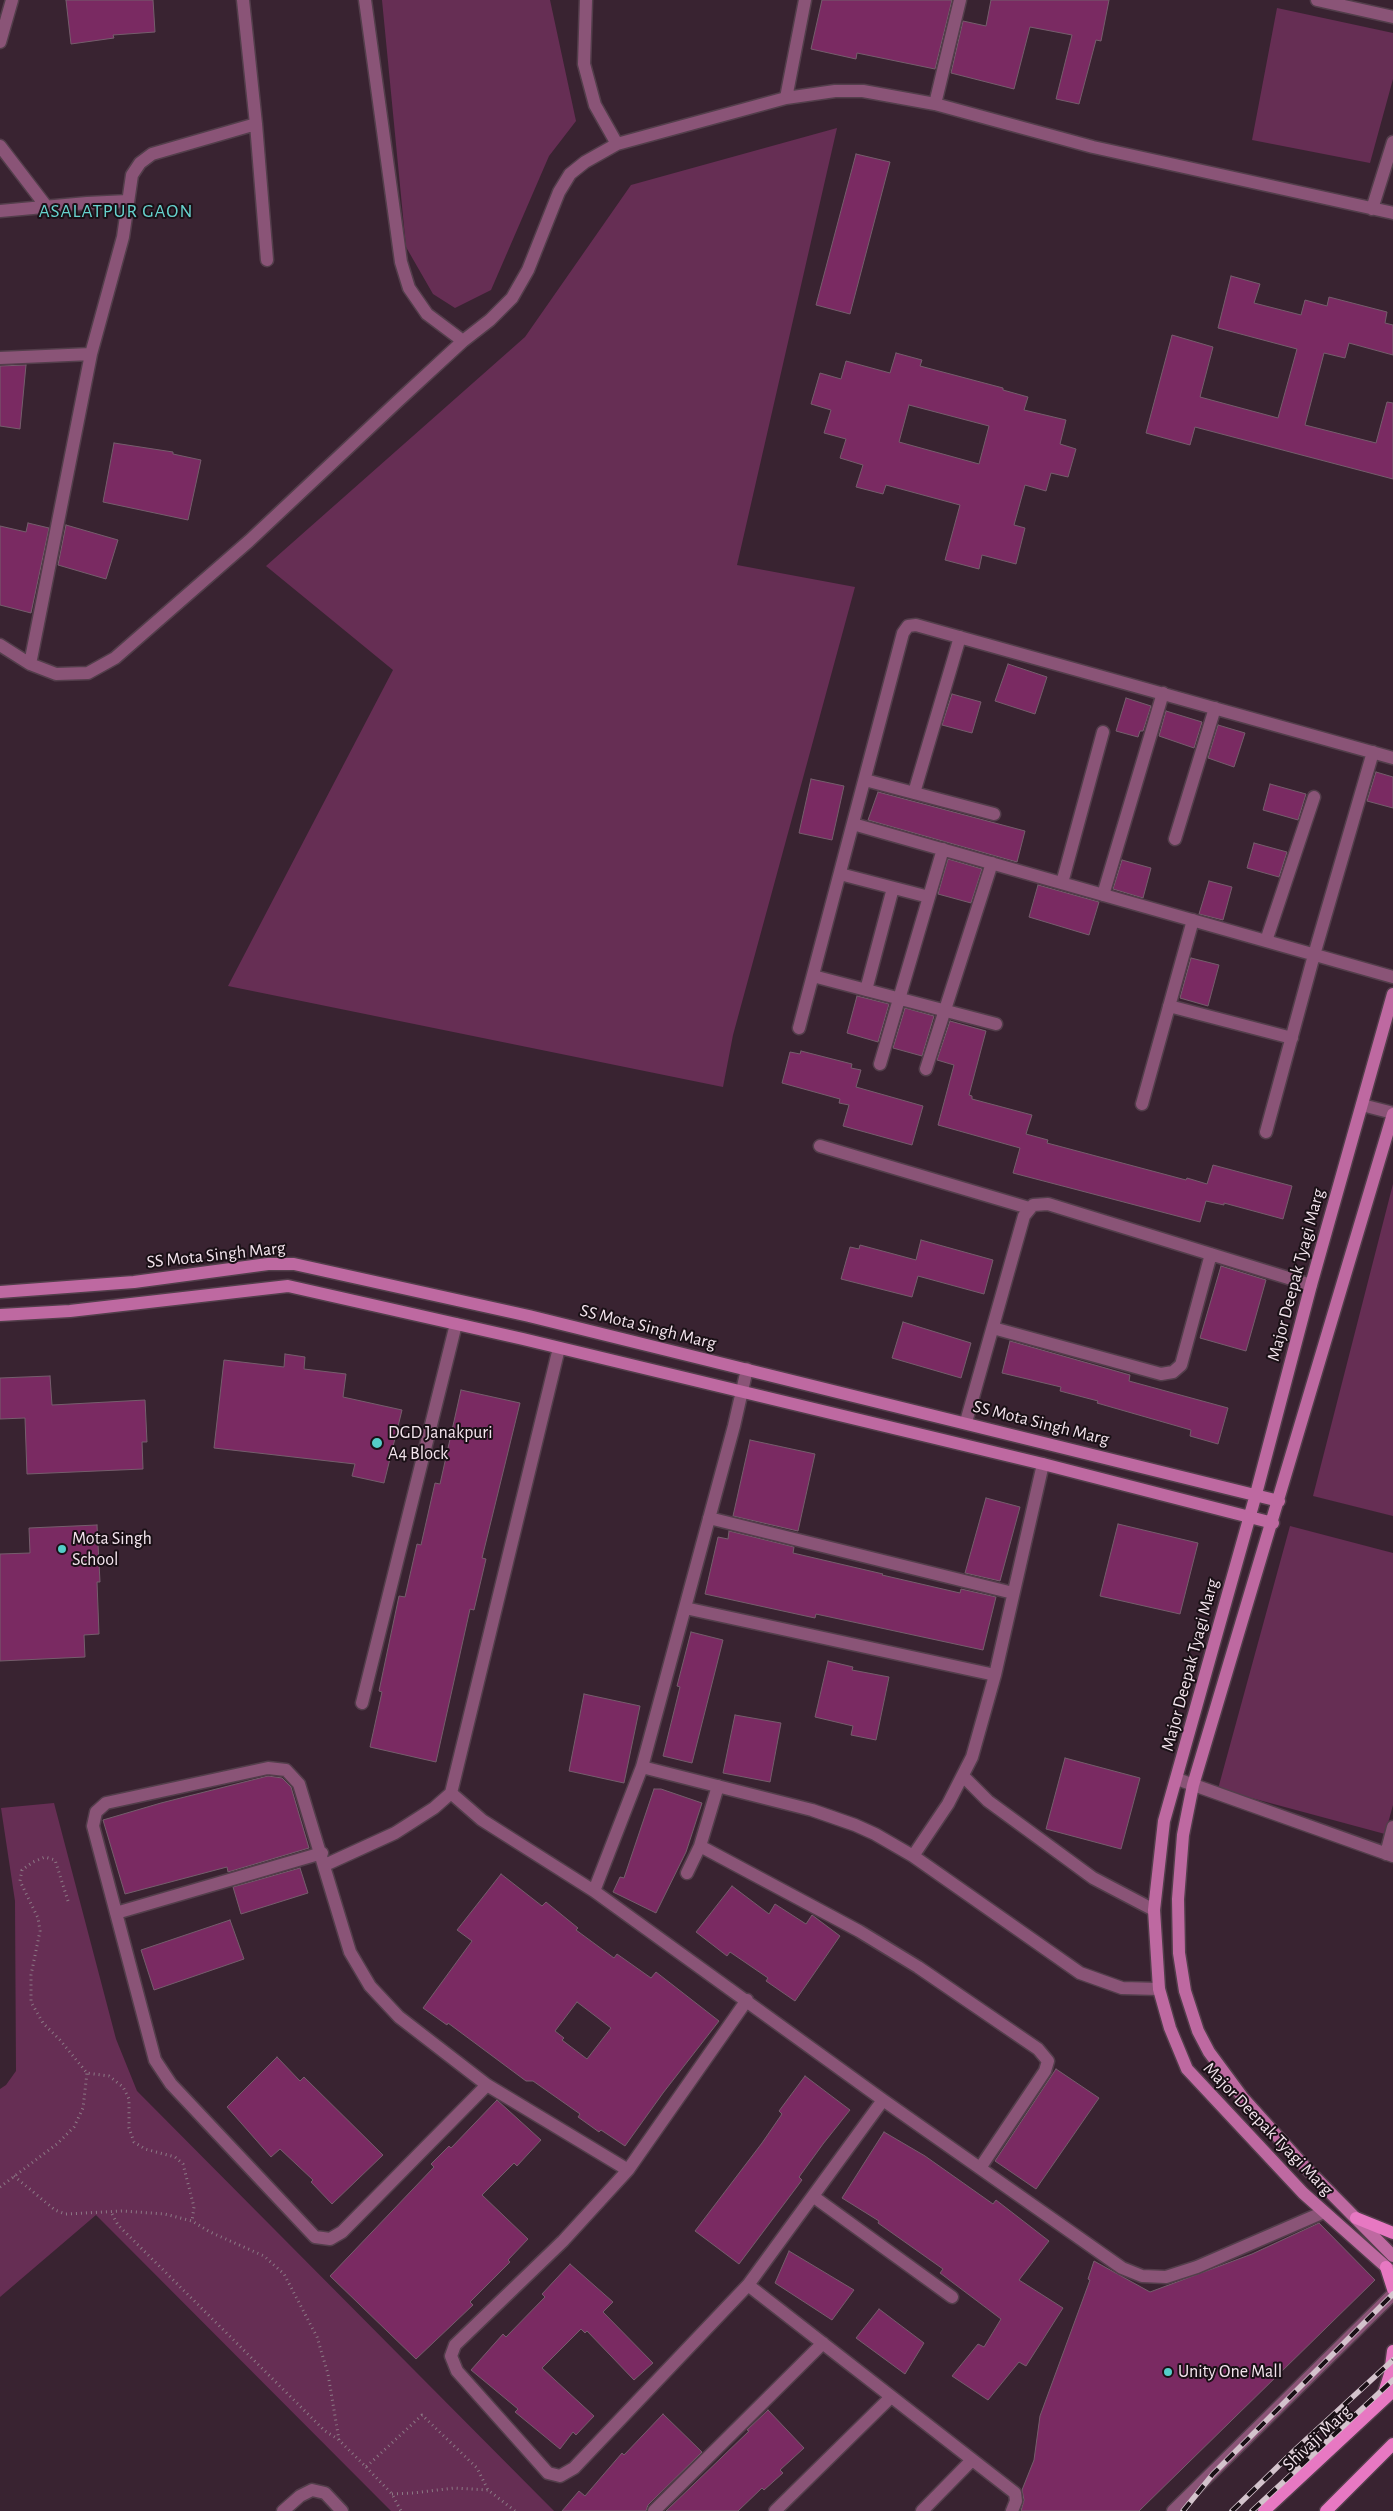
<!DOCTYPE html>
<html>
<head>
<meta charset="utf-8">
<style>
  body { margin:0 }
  canvas { display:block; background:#392331 }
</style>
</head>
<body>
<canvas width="1393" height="2511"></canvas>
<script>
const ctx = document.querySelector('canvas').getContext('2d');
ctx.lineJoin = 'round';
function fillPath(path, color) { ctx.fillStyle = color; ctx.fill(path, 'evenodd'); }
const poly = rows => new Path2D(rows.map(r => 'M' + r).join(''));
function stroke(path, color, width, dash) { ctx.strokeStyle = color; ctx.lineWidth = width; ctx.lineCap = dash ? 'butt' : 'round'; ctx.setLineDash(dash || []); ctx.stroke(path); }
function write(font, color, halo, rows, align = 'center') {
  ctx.font = font + ' "Alegreya Sans",sans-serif'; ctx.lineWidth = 4; ctx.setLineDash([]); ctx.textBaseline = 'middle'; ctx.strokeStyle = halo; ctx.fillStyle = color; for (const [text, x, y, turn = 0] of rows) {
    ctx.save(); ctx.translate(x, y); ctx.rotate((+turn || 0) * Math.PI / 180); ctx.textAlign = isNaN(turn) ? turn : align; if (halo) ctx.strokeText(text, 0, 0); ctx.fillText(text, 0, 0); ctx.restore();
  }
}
const green = poly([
  [382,0,550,0,576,121,549,156,491,290,455,308,433,294,406,247],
  [1277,8,1393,33,1393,79,1370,163,1252,140],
  [837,128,737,565,855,587,733,1035,723,1087,228,986,393,670,266,566,525,337,631,185],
  [1393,1184,1393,1516,1313,1496],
  [1290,1526,1393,1553,1393,1805,1385,1834,1218,1789],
  [54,1803,116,2039,137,2091,554,2511,391,2511,96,2215,0,2297,0,2089,6,2085,16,2071,15,1901,1,1808]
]);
const building = poly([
  [66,0,153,0,155,32,113,35,114,38,71,44,66,0],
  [822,0,952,0,935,69,857,53,856,59,811,49,822,0],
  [991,0,1109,0,1101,41,1096,40,1079,104,1056,99,1072,35,1030,27,1014,89,951,73,963,21,986,26,991,0],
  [856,154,890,162,850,314,816,305,856,154],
  [1231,276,1260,284,1254,303,1301,315,1305,300,1327,306,1329,297,1387,312,1385,323,1393,325,1393,355,1349,343,1345,358,1324,353,1305,425,1376,443,1387,402,1393,403,1393,479,1195,427,1190,445,1146,433,1172,335,1213,347,1200,397,1278,418,1297,349,1218,328,1231,276],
  [896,353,922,360,920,366,1003,388,1003,390,1028,397,1024,410,1066,420,1060,444,1076,449,1068,477,1051,473,1046,491,1025,485,1014,525,1025,528,1016,564,982,555,979,569,945,560,960,505,886,485,883,494,856,487,863,465,840,458,846,439,824,433,831,410,811,404,820,373,841,379,846,361,890,373,896,353],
  [909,405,989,426,979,464,899,442,909,405],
  [26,365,20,429,0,426,0,366,26,365],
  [114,443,173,452,173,454,201,460,188,520,103,502,114,443],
  [28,523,49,528,31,613,0,605,0,526,26,532,28,523],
  [66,525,118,540,106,579,58,565,66,525],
  [1008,664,1047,677,1035,714,995,701,1008,664],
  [952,694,981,702,972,733,942,725,952,694],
  [1126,698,1151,706,1143,731,1140,731,1138,737,1116,731,1126,698],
  [1166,711,1202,722,1194,748,1159,736,1166,711],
  [1218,725,1245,733,1234,767,1208,758,1218,725],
  [1376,772,1393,777,1393,808,1367,801,1376,772],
  [811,779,844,786,832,840,799,833,811,779],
  [1270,784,1306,794,1298,820,1263,810,1270,784],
  [878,792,1025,831,1017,862,868,820,878,792],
  [1254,843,1287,852,1279,877,1247,868,1254,843],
  [948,859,982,869,971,903,938,894,948,859],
  [1122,860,1151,868,1143,898,1113,889,1122,860],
  [1209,881,1232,887,1223,920,1199,914,1209,881],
  [1038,885,1099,902,1089,935,1029,917,1038,885],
  [1191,958,1219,965,1208,1006,1180,998,1191,958],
  [857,996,889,1004,878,1042,847,1033,857,996],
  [905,1008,934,1016,922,1056,893,1048,905,1008],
  [950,1021,986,1031,969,1095,972,1096,972,1099,1032,1115,1026,1134,1048,1140,1047,1143,1186,1180,1187,1178,1207,1184,1213,1165,1292,1186,1283,1219,1224,1203,1224,1205,1206,1201,1200,1222,1013,1173,1020,1148,938,1125,954,1065,937,1060,950,1021],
  [801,1051,852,1064,851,1068,861,1070,856,1087,923,1106,912,1145,843,1126,849,1105,839,1103,840,1099,782,1083,790,1052,800,1054,801,1051],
  [921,1240,993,1260,984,1294,918,1276,912,1297,841,1279,850,1247,859,1249,860,1245,916,1260,921,1240],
  [1221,1266,1266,1280,1246,1351,1200,1338,1221,1266],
  [903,1322,971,1343,961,1378,892,1358,903,1322],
  [1010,1341,1130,1375,1129,1381,1228,1408,1218,1444,1190,1436,1191,1430,1097,1403,1098,1401,1060,1391,1061,1387,1002,1373,1010,1341],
  [285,1354,305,1357,304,1369,346,1374,343,1397,402,1410,384,1483,352,1476,355,1464,214,1448,224,1360,284,1367,285,1354],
  [50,1376,52,1405,145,1400,147,1442,142,1442,143,1469,27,1474,25,1418,0,1419,0,1378,50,1376],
  [461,1390,520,1403,482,1558,486,1559,474,1610,470,1609,436,1762,370,1747,382,1692,379,1691,399,1596,405,1597,417,1544,421,1545,435,1483,440,1484,461,1390],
  [750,1440,815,1454,798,1531,733,1516,750,1440],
  [986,1498,1020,1507,1000,1581,965,1573,986,1498],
  [1118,1524,1198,1543,1180,1614,1100,1596,1118,1524],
  [97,1525,100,1582,97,1582,99,1634,84,1635,85,1657,0,1661,0,1554,30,1553,29,1528,97,1525],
  [729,1531,794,1547,793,1553,883,1574,882,1575,960,1593,961,1589,996,1597,983,1650,816,1614,815,1618,705,1594,718,1537,728,1539,729,1531],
  [691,1632,723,1640,692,1763,663,1756,680,1687,677,1686,691,1632],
  [828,1661,853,1667,852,1670,889,1677,876,1740,851,1735,853,1726,815,1717,828,1661],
  [584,1694,640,1706,624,1783,569,1771,584,1694],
  [735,1715,781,1723,770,1782,723,1773,735,1715],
  [1065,1758,1140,1778,1121,1849,1046,1829,1065,1758],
  [268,1776,282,1778,291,1787,309,1848,228,1872,227,1867,125,1894,103,1820,161,1803,268,1776],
  [654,1789,661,1789,702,1803,686,1852,656,1913,613,1892,620,1877,624,1878,654,1789],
  [300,1868,308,1893,241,1914,233,1887,300,1868],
  [501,1874,542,1906,546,1902,578,1928,576,1930,614,1958,617,1954,651,1978,656,1972,719,2021,663,2093,625,2146,601,2130,599,2132,578,2117,580,2114,533,2081,526,2081,448,2023,447,2025,423,2008,472,1941,457,1930,501,1874],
  [577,2002,611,2028,587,2059,562,2040,564,2038,555,2031,577,2002],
  [732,1886,769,1914,775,1904,806,1924,812,1915,840,1936,795,2001,766,1981,768,1978,730,1952,727,1956,696,1932,732,1886],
  [230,1920,244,1959,154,1990,141,1950,230,1920],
  [277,2057,300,2081,304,2077,383,2155,332,2204,311,2182,313,2180,280,2149,271,2157,227,2107,277,2057],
  [1056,2069,1099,2098,1036,2189,995,2161,1056,2069],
  [805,2076,850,2110,823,2144,799,2177,802,2180,739,2264,695,2231,762,2143,782,2114,779,2111,805,2076],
  [497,2100,541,2140,517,2166,514,2163,482,2195,528,2239,508,2260,510,2262,470,2302,473,2305,416,2359,330,2276,434,2167,431,2164,449,2146,451,2148,497,2100],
  [884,2132,925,2156,993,2204,996,2200,1049,2241,1019,2280,1063,2308,1026,2366,1019,2362,988,2400,952,2376,978,2344,984,2347,1001,2319,940,2273,943,2269,878,2223,879,2221,842,2198,884,2132],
  [1319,2223,1375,2280,1139,2511,1021,2511,1024,2500,1022,2490,1034,2460,1040,2416,1090,2280,1088,2279,1094,2261,1150,2292,1252,2254,1319,2223],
  [789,2251,854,2290,832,2320,775,2283,789,2251],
  [570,2264,613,2302,603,2312,653,2363,634,2380,587,2331,585,2333,581,2329,542,2368,594,2416,576,2435,573,2432,560,2449,515,2412,518,2409,471,2370,503,2334,506,2337,545,2297,542,2294,570,2264],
  [879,2309,924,2343,905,2374,856,2338,879,2309],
  [768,2410,804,2448,780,2470,783,2473,764,2490,762,2488,738,2511,666,2511,749,2431,747,2430,768,2410],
  [663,2414,702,2452,648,2505,646,2511,562,2511,579,2491,585,2496,622,2453,624,2455,663,2414]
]);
const path = poly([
  [68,1901,55,1860,45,1857,33,1862,22,1870,20,1881,38,1918,40,1931,31,1975,31,2002,43,2023,60,2040,87,2073,109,2076,123,2087,129,2099,129,2128,134,2142,145,2149,175,2157,183,2164,194,2207,192,2221],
  [14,2176,55,2210,65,2214,123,2211,165,2214,192,2221,210,2232,264,2256,284,2274,317,2337,328,2374,339,2440],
  [0,2187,57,2144,74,2127,83,2108,87,2073],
  [112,2214,118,2225,325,2431,338,2439,366,2467,422,2415,477,2468,488,2490,515,2511],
  [366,2467,392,2494,401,2511],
  [392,2494,413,2493,454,2488,488,2490]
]);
const lane = poly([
  [283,2511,300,2496,312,2490,325,2493,342,2511],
  [1173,2511,1393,2294]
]);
const street = poly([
  [243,0,256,124,267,260],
  [365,0,401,262,409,288,427,314,463,341],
  [586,0,584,64,595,105,617,144],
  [1317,0,1393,17],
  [0,42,12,0],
  [786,98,805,0],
  [935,104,960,0],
  [0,146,46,206],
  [1372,209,1393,142],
  [0,211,87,203,128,201],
  [0,358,91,354],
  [0,645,30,664,56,674,88,673,115,658,249,541,398,401,463,341,490,320,512,298,528,270,559,192,570,174,585,162,617,144,786,98,835,91,863,91,935,104,1093,147,1393,213],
  [30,664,91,354,123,237,132,175,140,163,152,154,256,124],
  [865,780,994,814],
  [914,793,960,637],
  [853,824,1393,977],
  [1175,839,1215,708],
  [840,874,929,897],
  [1062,883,1103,732],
  [1103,895,1163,693],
  [1266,941,1314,797],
  [813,976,996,1024],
  [866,990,893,888],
  [1169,1006,1292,1038],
  [799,1028,903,633,908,626,916,625,1393,758],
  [880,1064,943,849],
  [926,1069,992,863],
  [1142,1104,1193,920],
  [1362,1105,1393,1113],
  [1266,1132,1314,955,1373,752],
  [820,1146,1029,1208],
  [993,1328,1161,1374,1173,1372,1181,1365,1211,1254],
  [966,1422,1024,1216,1033,1205,1048,1204,1311,1285],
  [709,1518,1013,1593],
  [685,1608,995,1675],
  [362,1703,456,1324],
  [642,1767,812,1810,855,1825,875,1834,913,1856,1080,1973,1122,1988,1159,1989],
  [964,1777,988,1801,1093,1878,1154,1910],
  [1177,1779,1393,1856],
  [451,1793,482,1820,594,1891,883,2100,1122,2268,1142,2276,1166,2277,1197,2267,1324,2212],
  [700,1846,859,1931,918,1967,1038,2049,1048,2061,1045,2071,980,2168],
  [1386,1854,1393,1827],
  [913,1856,948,1804,972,1757,995,1675,1043,1464],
  [325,1865,395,1833,434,1808,451,1793,559,1348],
  [687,1873,700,1846,718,1786],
  [594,1891,642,1767,734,1426,747,1369],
  [116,1913,322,1853],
  [747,2000,628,2170,563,2241,455,2345,451,2356,457,2371,548,2473,560,2476,574,2468,748,2285,883,2100],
  [487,2085,342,2232,330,2239,315,2237,171,2084,155,2060,93,1826,96,1812,106,1803,268,1768,286,1770,299,1784,350,1952,370,1986,399,2017,487,2085,628,2170],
  [814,2197,952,2297],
  [748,2285,1015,2493,1016,2501,1012,2511],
  [654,2511,823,2343],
  [775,2511,891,2397],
  [922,2511,972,2460]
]);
const secondary = poly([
  [1393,994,1311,1285,1256,1494,1164,1821,1154,1910,1159,1989,1170,2028,1187,2069,1303,2193,1393,2273],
  [1393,1114,1193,1785,1183,1835,1178,1899,1179,1953,1185,1991,1198,2031,1209,2052,1243,2098,1306,2168,1393,2256],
  [0,1292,134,1282,268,1264,294,1264,529,1316,1279,1501],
  [0,1315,70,1311,288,1286,523,1339,1043,1464,1273,1523]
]);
const primary = poly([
  [1356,2218,1393,2233],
  [1386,2267,1393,2289],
  [1381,2402,1390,2374,1393,2351],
  [1264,2511,1393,2391],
  [1326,2511,1393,2444]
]);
const rail = poly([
  [1183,2511,1213,2474,1393,2294],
  [1232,2511,1297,2448,1393,2360],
  [1252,2511,1393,2380]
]);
const markers = [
  [377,1443,6,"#54cdc8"],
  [62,1549,5,"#54cdc8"],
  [1168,2372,5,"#54cdc8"]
];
const streetNames = [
  ["SS Mota Singh Marg",216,1255,-6],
  ["Major Deepak Tyagi Marg",1296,1275,-75],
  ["SS Mota Singh Marg",648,1327,14],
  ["SS Mota Singh Marg",1041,1423,14],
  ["Major Deepak Tyagi Marg",1190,1665,-75],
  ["Major Deepak Tyagi Marg",1268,2129,46],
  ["Shivaji Marg",1317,2438,-43]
];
const poiNames = [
  ["DGD Janakpuri",388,1433],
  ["A4 Block",388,1454],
  ["Mota Singh",72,1539],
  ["School",72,1560],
  ["Unity One Mall",1178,2372]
];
const neighbourhoodNames = [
  ["ASALATPUR GAON",116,211]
];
fillPath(green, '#662e54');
fillPath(building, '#7a2a62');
stroke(building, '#755d6c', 1);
stroke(lane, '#533e4b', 15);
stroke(street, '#533e4b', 15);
stroke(secondary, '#533e4b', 15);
stroke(primary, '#533e4b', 15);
stroke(path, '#8c7985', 3, [1, 4]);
stroke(lane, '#8a5477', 12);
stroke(street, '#8a5477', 12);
stroke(secondary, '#be69a1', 12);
stroke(primary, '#e778c2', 12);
stroke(rail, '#d3c3cc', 5.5);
stroke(rail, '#1a1016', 4, [11]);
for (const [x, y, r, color] of markers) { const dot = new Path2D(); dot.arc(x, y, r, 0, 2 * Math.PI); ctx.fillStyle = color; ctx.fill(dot); stroke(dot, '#1a1016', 2); }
write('18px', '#f3e4ed', '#1a1016', streetNames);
write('18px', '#f3e4ed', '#1a1016', poiNames, 'left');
ctx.letterSpacing = '1px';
write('19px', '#67d3ce', '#1a1016', neighbourhoodNames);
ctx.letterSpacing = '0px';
</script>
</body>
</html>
